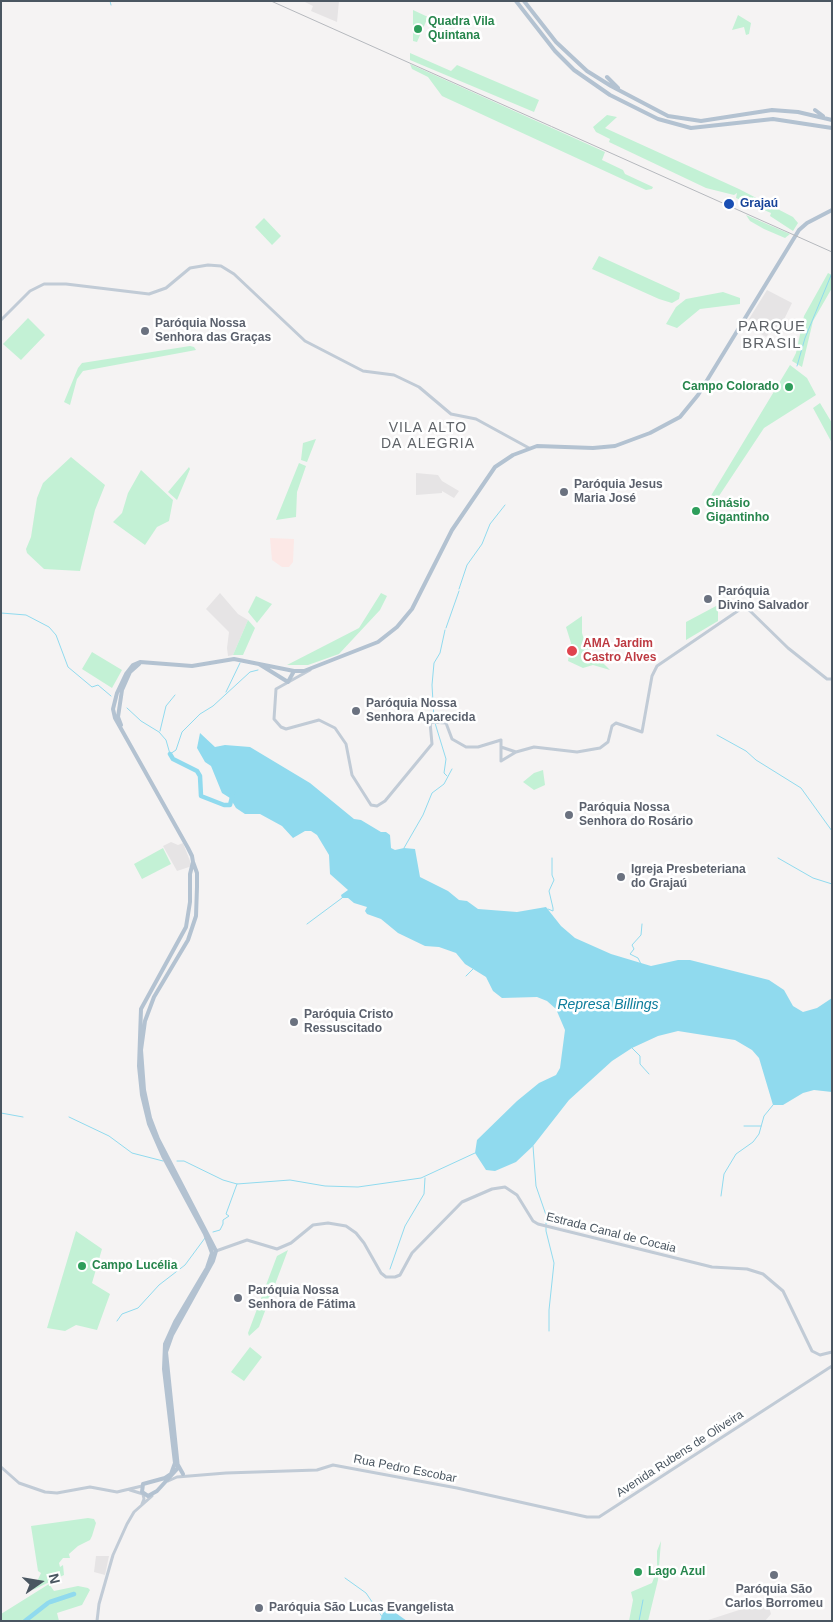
<!DOCTYPE html>
<html>
<head>
<meta charset="utf-8">
<style>
  body { margin:0 }
  #map { position:relative; width:833px; height:1622px; overflow:hidden; background:#f5f3f3; font-family:Arial,sans-serif }
  canvas { display:block }
  .frame { position:absolute; inset:0; border:2px solid #4a5661; pointer-events:none }
  .north { position:absolute; left:15px; top:1557px; width:50px; height:50px; -webkit-text-stroke:4px #fff; paint-order:stroke; rotate:77deg; font-size:14px; font-weight:700; line-height:20px; text-align:center; color:#4a5661 }
  .north::after { content:''; display:block; margin:auto; width:18px; height:22px; background:#4a5661; clip-path:polygon(50% 0,100% 100%,50% 72%,0 100%) }
</style>
</head>
<body>
<div id="map">
<canvas width="833" height="1622"></canvas>
<div class="frame"></div>
<div class="north">N</div>
</div>
<script>
const ctx = document.querySelector('canvas').getContext('2d');
ctx.lineJoin = 'round';
function fillPath(path, color) { ctx.fillStyle = color; ctx.fill(path, 'evenodd'); }
const poly = rows => new Path2D(rows.map(r => 'M' + r).join(''));
function stroke(path, color, width, dash) { ctx.strokeStyle = color; ctx.lineWidth = width; ctx.lineCap = dash ? 'butt' : 'round'; ctx.setLineDash(dash || []); ctx.stroke(path); }
function write(font, color, halo, rows, align = 'center') {
  ctx.font = font + ' Arial,sans-serif'; ctx.lineWidth = 5; ctx.setLineDash([]); ctx.textBaseline = 'middle'; ctx.strokeStyle = halo; ctx.fillStyle = color; for (const [text, x, y, turn = 0] of rows) {
    ctx.save(); ctx.translate(x, y); ctx.rotate((+turn || 0) * Math.PI / 180); ctx.textAlign = isNaN(turn) ? turn : align; if (halo) ctx.strokeText(text, 0, 0); ctx.fillText(text, 0, 0); ctx.restore();
  }
}
const education = poly([
  [303,1,339,1,337,22,311,11,313,6],
  [767,290,792,303,777,334,770,332,766,337,753,329,755,324,749,319],
  [416,473,438,475,442,481,459,491,454,498,442,491,442,493,416,495],
  [220,593,238,614,248,620,233,655,228,656,227,648,229,632,206,609],
  [171,842,178,845,183,843,192,866,177,871,163,846],
  [96,1556,109,1556,105,1575,94,1572],
  [767,1601,771,1614,765,1621,705,1621]
]);
const medical = poly([
  [270,538,294,539,293,562,289,567,282,567,272,560]
]);
const green = poly([
  [413,10,428,17,417,42,413,41],
  [738,15,751,23,749,34,746,35,744,27,732,30],
  [410,53,451,71,457,65,539,100,534,112,410,60],
  [410,64,605,152,602,160,623,170,625,174,653,187,652,189,646,190,442,96,428,77,412,69],
  [607,115,617,117,605,128,739,189,793,217,798,223,793,231,770,216,771,213,736,198,737,193,734,195,706,188,609,142,610,139,596,132,593,127],
  [746,215,790,234,785,238,764,229,750,221],
  [264,218,281,236,272,245,255,227],
  [599,256,680,293,679,299,672,303,659,299,592,269],
  [828,273,832,275,832,288,813,321,802,367,792,361,796,353,804,316],
  [723,292,740,298,740,304,700,309,677,328,666,324,676,307,686,299],
  [28,318,45,335,21,360,3,344],
  [190,346,194,347,196,350,83,371,77,379,70,405,64,402,78,368,82,363],
  [790,365,807,378,816,395,764,428,711,508,708,503,709,499],
  [820,403,832,423,832,443,813,408],
  [316,439,307,462,301,460,303,443],
  [71,457,105,485,95,510,80,571,44,569,27,553,26,549,31,537,37,498,43,483],
  [299,463,306,466,297,492,296,517,276,520],
  [189,467,190,469,177,500,168,492],
  [141,470,173,500,169,521,157,527,145,545,113,522,122,513,128,493],
  [381,593,387,596,380,610,339,654,308,665,287,665,359,628],
  [256,596,272,604,257,623,248,612],
  [718,605,718,621,686,640,686,622],
  [582,616,582,633,586,646,610,670,593,665,583,668,568,661,571,643,566,627],
  [248,620,255,628,243,655,233,655],
  [92,652,122,670,112,688,82,669],
  [543,770,545,785,534,790,523,782,534,773],
  [163,848,171,864,142,879,134,864],
  [76,1231,102,1249,92,1283,110,1294,97,1330,76,1325,65,1331,47,1328],
  [288,1250,259,1327,249,1336,248,1333,277,1256],
  [250,1347,262,1357,244,1381,231,1372],
  [88,1518,94,1519,96,1523,92,1536,90,1540,78,1546,69,1554,68,1551,70,1558,63,1558,59,1563,60,1567,63,1565,64,1575,33,1590,41,1573,38,1571,31,1526],
  [661,1541,658,1580,648,1621,629,1621,633,1600,631,1592,652,1583,657,1570,657,1551],
  [49,1584,54,1591,78,1586,88,1588,90,1590,82,1605,57,1613,59,1621,1,1621,1,1614]
]);
const water = poly([
  [200,733,215,747,225,745,250,747,310,783,354,819,361,820,381,832,386,832,390,835,391,848,395,850,404,848,415,849,420,877,448,891,459,900,467,901,478,909,517,912,546,907,561,926,575,938,611,954,651,966,678,960,690,960,769,980,784,990,793,1006,803,1012,817,1008,832,998,832,1092,814,1090,803,1093,783,1105,773,1105,759,1058,752,1050,735,1040,678,1031,658,1036,632,1048,612,1061,569,1100,533,1146,516,1162,495,1171,486,1170,475,1153,477,1140,517,1101,539,1083,556,1075,560,1068,565,1030,556,1009,547,1001,537,997,502,998,493,991,486,977,465,964,456,953,439,947,425,946,398,933,381,919,367,914,365,911,367,907,354,903,348,898,342,898,341,895,348,890,330,874,329,855,317,835,311,831,305,831,293,838,282,826,260,814,245,814,236,808,230,798,222,793,211,766,205,762,197,748],
  [384,1610,393,1611,407,1621,380,1621]
]);
const stream = poly([
  [110,1,111,5],
  [797,366,805,338,832,273],
  [459,589,467,565,482,544,490,524,505,505],
  [1,613,26,615,49,627,56,635,68,667,92,687,98,685,111,696],
  [446,628,459,591],
  [226,692,240,663],
  [127,708,141,721,159,732,166,740,170,754,176,750,182,732,200,714,213,706,250,672,258,670],
  [434,719,432,685,434,663,440,653,445,630],
  [435,723,446,759,444,773,447,776],
  [160,731,166,706,175,695],
  [717,735,746,751,756,760,801,788,832,831],
  [404,848,423,815,432,793,444,784,452,769],
  [778,858,813,878,832,884],
  [548,909,553,911,553,908,549,891,554,880,552,875,552,858],
  [307,924,342,898],
  [641,964,638,958,630,954,634,949,632,945,641,935,642,924],
  [466,976,473,969],
  [632,1048,640,1056,640,1064,649,1074],
  [1,1113,23,1117],
  [69,1117,109,1136,132,1153,163,1161],
  [744,1126,761,1126],
  [533,1146,536,1186,546,1215,546,1231,554,1263,549,1310,549,1331],
  [177,1161,184,1161,223,1180,237,1184,290,1180,325,1186,358,1187,421,1178,475,1153],
  [721,1196,724,1174,736,1154,753,1142,759,1134,764,1116,773,1105],
  [213,1232,220,1230,223,1224,223,1220,229,1216,226,1214,237,1184],
  [390,1269,405,1226,424,1194,425,1178],
  [117,1321,122,1314,138,1308,159,1285,185,1265,205,1238],
  [345,1578,366,1593,385,1621],
  [639,1621,643,1600]
]);
const river = poly([
  [170,754,173,759,197,771,200,776,201,796,224,805,230,805,233,793],
  [50,1602,74,1594],
  [25,1621,48,1603]
]);
const secondary = poly([
  [1,320,30,291,44,284,66,284,149,294,166,288,190,268,208,265,221,266,234,274,305,341,363,371,394,375,419,387,451,414,476,419,529,448],
  [310,670,276,689,274,719,281,727,286,729,319,720,335,728,346,744,352,775,371,805,377,806,385,801,432,744,430,722,446,723,452,739,466,747,478,747,501,740,501,761],
  [501,747,516,752],
  [501,761,516,752,534,747,577,752,600,748,608,742,612,726,616,723,642,732,652,676,657,666,745,606,788,648,827,679,832,679],
  [216,1251,247,1240,277,1249,291,1243,313,1225,328,1223,346,1226,356,1233,364,1243,381,1273,386,1277,395,1277,400,1275,412,1253,462,1202,492,1189,505,1187,517,1195,533,1221,538,1224,712,1267,747,1269,763,1274,783,1291,812,1351,820,1355,832,1352],
  [1,1467,19,1483,45,1492,57,1493,90,1487,117,1492,142,1486],
  [168,1481,177,1477,226,1473,317,1470,333,1465,457,1488,587,1517,599,1517,832,1366],
  [130,1490,143,1494,144,1499,142,1504],
  [97,1621,99,1604,113,1555,127,1524,134,1512,152,1496]
]);
const primary = poly([
  [516,1,555,51,574,70,610,95,658,119,691,128,773,119,832,128],
  [524,1,556,42,587,71,611,86,668,116,701,121,772,110,798,112,832,120],
  [607,77,618,88],
  [815,110,823,116],
  [259,664,288,682,294,671],
  [121,725,118,717,122,690,130,672,139,664],
  [193,862,190,874,190,902,186,927,141,1009,139,1066,142,1095,149,1124,163,1156,205,1234,212,1253,207,1268,175,1322,165,1344,164,1369,175,1463,171,1474,165,1478,143,1484,142,1492,148,1496,157,1491,178,1468,166,1352,172,1335,213,1261,216,1251,158,1139,150,1118,144,1090,141,1050,145,1021,154,997,188,940,196,916,197,887,197,873,193,862,192,856,188,848,115,718,113,709,117,693,126,674,133,665,140,662,192,666,234,659,294,671,304,671,378,642,397,627,412,609,452,530,495,467,513,455,537,446,593,448,615,446,650,433,680,417,698,395,799,230,807,223,832,210],
  [178,1465,183,1474]
]);
const rail = poly([
  [271,1,832,252]
]);
const markers = [
  [418,29,5,"#2e9e5b"],
  [729,204,6,"#1a4fb4"],
  [145,331,5,"#6b7280"],
  [789,387,5,"#2e9e5b"],
  [564,492,5,"#6b7280"],
  [696,511,5,"#2e9e5b"],
  [708,599,5,"#6b7280"],
  [572,651,6,"#e0444e"],
  [356,711,5,"#6b7280"],
  [569,815,5,"#6b7280"],
  [621,877,5,"#6b7280"],
  [294,1022,5,"#6b7280"],
  [82,1266,5,"#2e9e5b"],
  [238,1298,5,"#6b7280"],
  [638,1572,5,"#2e9e5b"],
  [774,1575,5,"#6b7280"],
  [259,1608,5,"#6b7280"]
];
const leisureNames = [
  ["Quadra Vila",428,22],
  ["Quintana",428,36],
  ["Campo Colorado",779,387,"right"],
  ["Ginásio",706,504],
  ["Gigantinho",706,518],
  ["Campo Lucélia",92,1266],
  ["Lago Azul",648,1572]
];
const transitNames = [
  ["Grajaú",740,204]
];
const worshipNames = [
  ["Paróquia Nossa",155,324],
  ["Senhora das Graças",155,338],
  ["Paróquia Jesus",574,485],
  ["Maria José",574,499],
  ["Paróquia",718,592],
  ["Divino Salvador",718,606],
  ["Paróquia Nossa",366,704],
  ["Senhora Aparecida",366,718],
  ["Paróquia Nossa",579,808],
  ["Senhora do Rosário",579,822],
  ["Igreja Presbeteriana",631,870],
  ["do Grajaú",631,884],
  ["Paróquia Cristo",304,1015],
  ["Ressuscitado",304,1029],
  ["Paróquia Nossa",248,1291],
  ["Senhora de Fátima",248,1305],
  ["Paróquia São",774,1590,"center"],
  ["Carlos Borromeu",774,1604,"center"],
  ["Paróquia São Lucas Evangelista",269,1608]
];
const healthNames = [
  ["AMA Jardim",583,644],
  ["Castro Alves",583,658]
];
const streetNames = [
  ["Estrada Canal de Cocaia",611,1233,14],
  ["Avenida Rubens de Oliveira",680,1454,-33],
  ["Rua Pedro Escobar",405,1469,11]
];
const neighbourhoodNames = [
  ["VILA ALTO",428,428],
  ["DA ALEGRIA",428,444]
];
const waterNames = [
  ["Represa Billings",608,1005]
];
const quarterNames = [
  ["PARQUE",772,327],
  ["BRASIL",772,344]
];
fillPath(education, '#e6e4e5');
fillPath(medical, '#fce8e6');
fillPath(green, '#c3f1d5');
fillPath(water, '#90daee');
stroke(stream, '#90daee', 1);
stroke(river, '#90daee', 4.5);
stroke(secondary, '#c1cbd6', 3);
stroke(primary, '#b3c2d1', 4);
stroke(rail, '#b5b8bd', 1);
for (const [x, y, r, color] of markers) { const dot = new Path2D(); dot.arc(x, y, r, 0, 2 * Math.PI); ctx.fillStyle = color; ctx.fill(dot); stroke(dot, '#fff', 2); }
write('bold 12px', '#27864d', '#fff', leisureNames, 'left');
write('bold 12px', '#164399', '#fff', transitNames, 'left');
write('bold 12px', '#5b616d', '#fff', worshipNames, 'left');
write('bold 12px', '#be3a42', '#fff', healthNames, 'left');
write('12px', '#4a5661', '#fff', streetNames);
ctx.letterSpacing = '1px';
write('14px', '#5f6368', '#fff', neighbourhoodNames);
ctx.letterSpacing = '0px';
write('italic 14px', '#0c7c9b', '#fff', waterNames);
ctx.letterSpacing = '1px';
write('15px', '#5f6368', '#fff', quarterNames);
ctx.letterSpacing = '0px';
</script>
</body>
</html>
